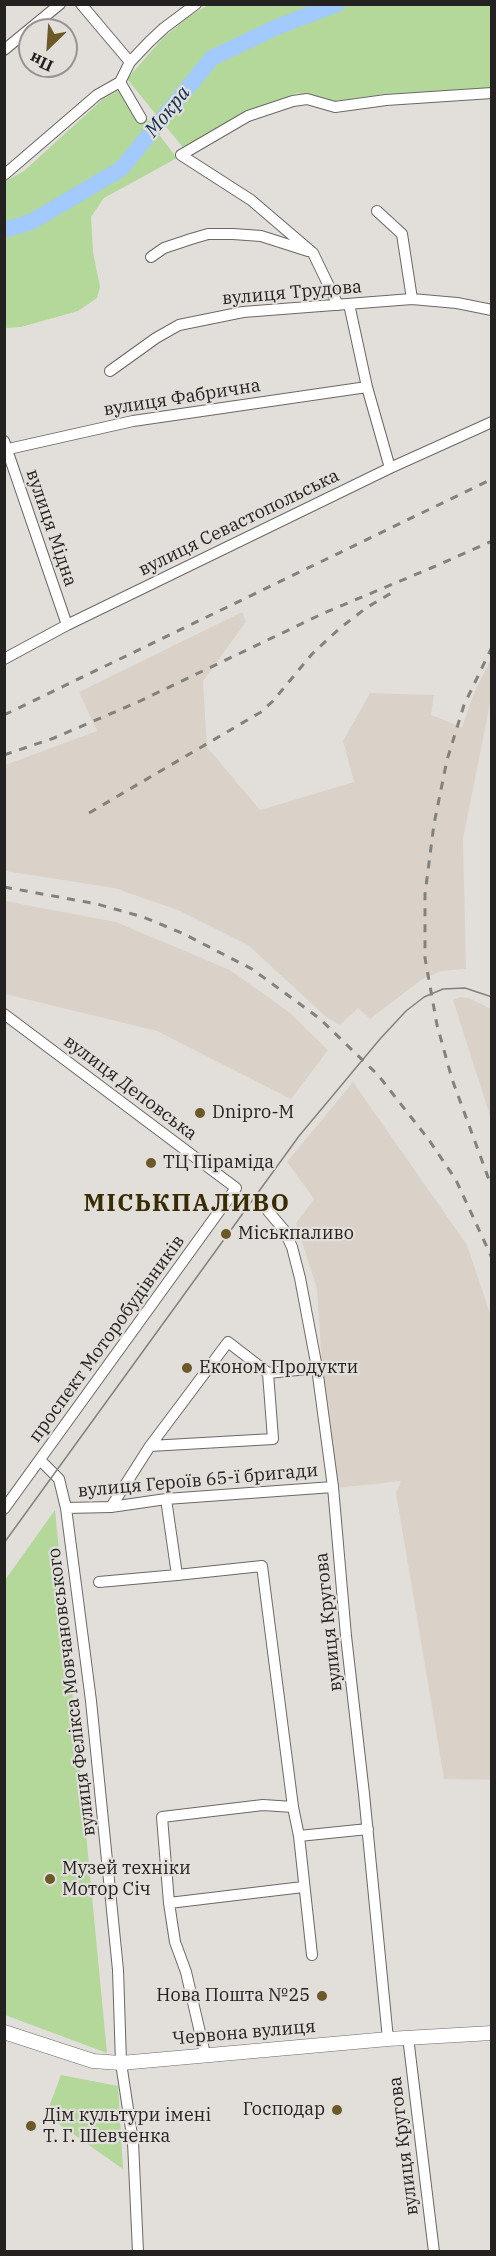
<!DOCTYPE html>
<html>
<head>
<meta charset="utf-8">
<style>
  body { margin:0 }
  #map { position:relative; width:496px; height:2256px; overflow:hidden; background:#e2dfdb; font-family:"IBM Plex Serif",serif }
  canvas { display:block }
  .frame { position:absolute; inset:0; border:6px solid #232220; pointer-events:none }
  .north { position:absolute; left:18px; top:18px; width:60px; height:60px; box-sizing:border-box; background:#e2dfdb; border:2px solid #969390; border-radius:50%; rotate:205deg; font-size:16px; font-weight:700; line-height:24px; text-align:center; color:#232220 }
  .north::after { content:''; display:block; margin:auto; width:21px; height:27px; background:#6b5927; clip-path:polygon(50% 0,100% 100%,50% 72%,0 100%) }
</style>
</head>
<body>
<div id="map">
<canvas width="496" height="2256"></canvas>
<div class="frame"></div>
<div class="north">Пн</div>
</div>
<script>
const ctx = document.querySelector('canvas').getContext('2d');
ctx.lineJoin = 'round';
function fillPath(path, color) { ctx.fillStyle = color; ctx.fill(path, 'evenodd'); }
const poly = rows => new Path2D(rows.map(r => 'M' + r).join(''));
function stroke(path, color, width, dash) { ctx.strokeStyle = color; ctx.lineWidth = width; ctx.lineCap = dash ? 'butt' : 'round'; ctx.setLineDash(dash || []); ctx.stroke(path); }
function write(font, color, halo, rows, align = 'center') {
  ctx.font = font + ' "IBM Plex Serif",serif'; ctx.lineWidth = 4.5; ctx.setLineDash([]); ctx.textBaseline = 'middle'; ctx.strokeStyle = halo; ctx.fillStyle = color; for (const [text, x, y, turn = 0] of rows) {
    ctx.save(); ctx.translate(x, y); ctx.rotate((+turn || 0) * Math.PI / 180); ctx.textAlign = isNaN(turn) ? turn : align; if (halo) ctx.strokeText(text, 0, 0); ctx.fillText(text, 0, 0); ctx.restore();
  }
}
const built = poly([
  [242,612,246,622,203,681,207,747,260,810,354,782,343,741,370,693,434,695,431,715,462,727,474,693,491,659,491,699,463,839,466,969,441,971,421,980,370,1019,358,1008,340,1025,325,1016,248,945,178,910,114,888,5,871,5,765,97,731,79,692],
  [5,901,116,922,230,970,289,1012,328,1050,291,1099,157,1031,5,994],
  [460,997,469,998,491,1009,491,1119,453,1000],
  [353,1082,467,1245,491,1316,491,1780,444,1779,396,1493,401,1481,337,1488,324,1395,317,1289,296,1223,314,1199,287,1162]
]);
const green = poly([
  [208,5,491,5,491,89,385,94,335,101,297,93,247,113,185,150,127,79,162,39,187,18],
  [121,89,127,93,177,158,104,198,91,217,93,252,100,287,97,298,78,311,21,327,5,328,4,182,24,171,103,99],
  [55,1510,107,2053,5,2015,5,1580],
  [61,2075,118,2086,123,2169,46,2115]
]);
const river = poly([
  [4,230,31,222,121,169,212,58,277,27,337,4]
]);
const minor = poly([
  [81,4,130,62],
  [4,50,60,4],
  [120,82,141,118],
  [4,175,97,95,120,82,130,62,149,42,164,28,196,4],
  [377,211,402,234,412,299],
  [151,257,164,248,191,239,208,234,233,234,261,236,308,251],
  [349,304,367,387,390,468],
  [338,305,313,253,251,200,181,155,248,116,293,101,307,99,335,107,386,100,492,93],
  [110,371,156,338,179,325,243,312,412,299,457,303,492,310],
  [4,441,67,625],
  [4,450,133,421,367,387],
  [4,659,67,625,390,468,492,422],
  [4,1014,236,1188,4,1509],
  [268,1211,284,1230,292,1247,300,1278,317,1368,333,1487,346,1636,364,1794,388,2039],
  [150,1446,273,1439,268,1373],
  [40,1460,59,1479,66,1508,91,1701,118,1970,121,2063,133,2142,138,2252],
  [166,1499,177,1575,262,1566,293,1807],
  [111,1507,150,1446,228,1342,268,1373,317,1368],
  [66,1508,111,1507,166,1499,333,1487],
  [99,1582,177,1575],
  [299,1836,312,1955],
  [169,1903,303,1887],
  [408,2037,434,2252],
  [205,2054,186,1972,175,1942,169,1903,162,1817,263,1805,293,1807,299,1836,368,1829]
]);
const major = poly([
  [4,2032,93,2061,121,2063,388,2039,492,2033]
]);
const tram = poly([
  [4,1543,299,1136,380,1039,406,1011,424,997,443,989,465,988,492,997]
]);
const rail = poly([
  [492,647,464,705,447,760,434,824,425,894,425,958,437,1025,452,1079,492,1188],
  [4,715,492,479],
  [4,755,54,738,138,702,324,613,431,568,492,541],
  [89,813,261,712,273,701,312,654,340,628,366,608,393,592],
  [4,887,97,904,143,917,182,933,252,969,319,1018,378,1075,429,1140,456,1180,492,1258]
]);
const markers = [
  [200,1113,6,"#6b5927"],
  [151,1163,6,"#6b5927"],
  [226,1234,6,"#6b5927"],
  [187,1368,6,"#6b5927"],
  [50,1879,6,"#6b5927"],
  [322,1996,6,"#6b5927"],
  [337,2110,6,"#6b5927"],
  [31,2126,6,"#6b5927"]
];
const streetNames = [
  ["вулиця Трудова",292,293,-5],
  ["вулиця Фабрична",182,398,-9],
  ["вулиця Севастопольська",239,523,-26],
  ["вулиця Мідна",51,528,71],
  ["вулиця Деповська",130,1088,37],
  ["проспект Моторобудівників",107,1339,-54],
  ["вулиця Героїв 65-ї бригади",198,1481,-5],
  ["вулиця Кругова",329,1622,-96],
  ["вулиця Фелікса Мовчановського",72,1692,-97],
  ["Червона вулиця",244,2033,-5],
  ["вулиця Кругова",404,2146,-97]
];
const poiNames = [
  ["Dnipro-M",212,1113],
  ["ТЦ Піраміда",163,1163],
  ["Міськпаливо",238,1234],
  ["Економ Продукти",199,1368],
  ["Музей техніки",62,1869],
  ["Мотор Січ",62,1890],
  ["Нова Пошта №25",310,1996,"right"],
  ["Господар",325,2110,"right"],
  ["Дім культури імені",43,2116],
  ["Т. Г. Шевченка",43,2137]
];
const waterNames = [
  ["Мокра",168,112,-51]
];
const districtNames = [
  ["МІСЬКПАЛИВО",187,1204]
];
fillPath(built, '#dad2c8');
fillPath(green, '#b3d899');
stroke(river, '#a2cafc', 16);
stroke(minor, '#6b6865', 12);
stroke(major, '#6b6865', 15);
stroke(minor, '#fff', 10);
stroke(major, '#fff', 14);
stroke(tram, '#83817e', 1.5);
stroke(rail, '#83817e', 3, [8, 8]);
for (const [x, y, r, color] of markers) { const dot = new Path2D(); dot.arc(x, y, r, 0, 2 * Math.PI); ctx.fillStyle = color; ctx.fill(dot); stroke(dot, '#e2dfdb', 2); }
write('18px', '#232220', '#e2dfdb', streetNames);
write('18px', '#232220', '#e2dfdb', poiNames, 'left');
write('italic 20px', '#0d2f56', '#e2dfdb', waterNames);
ctx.letterSpacing = '1.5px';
write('bold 24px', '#392b00', '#e2dfdb', districtNames);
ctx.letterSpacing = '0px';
</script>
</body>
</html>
